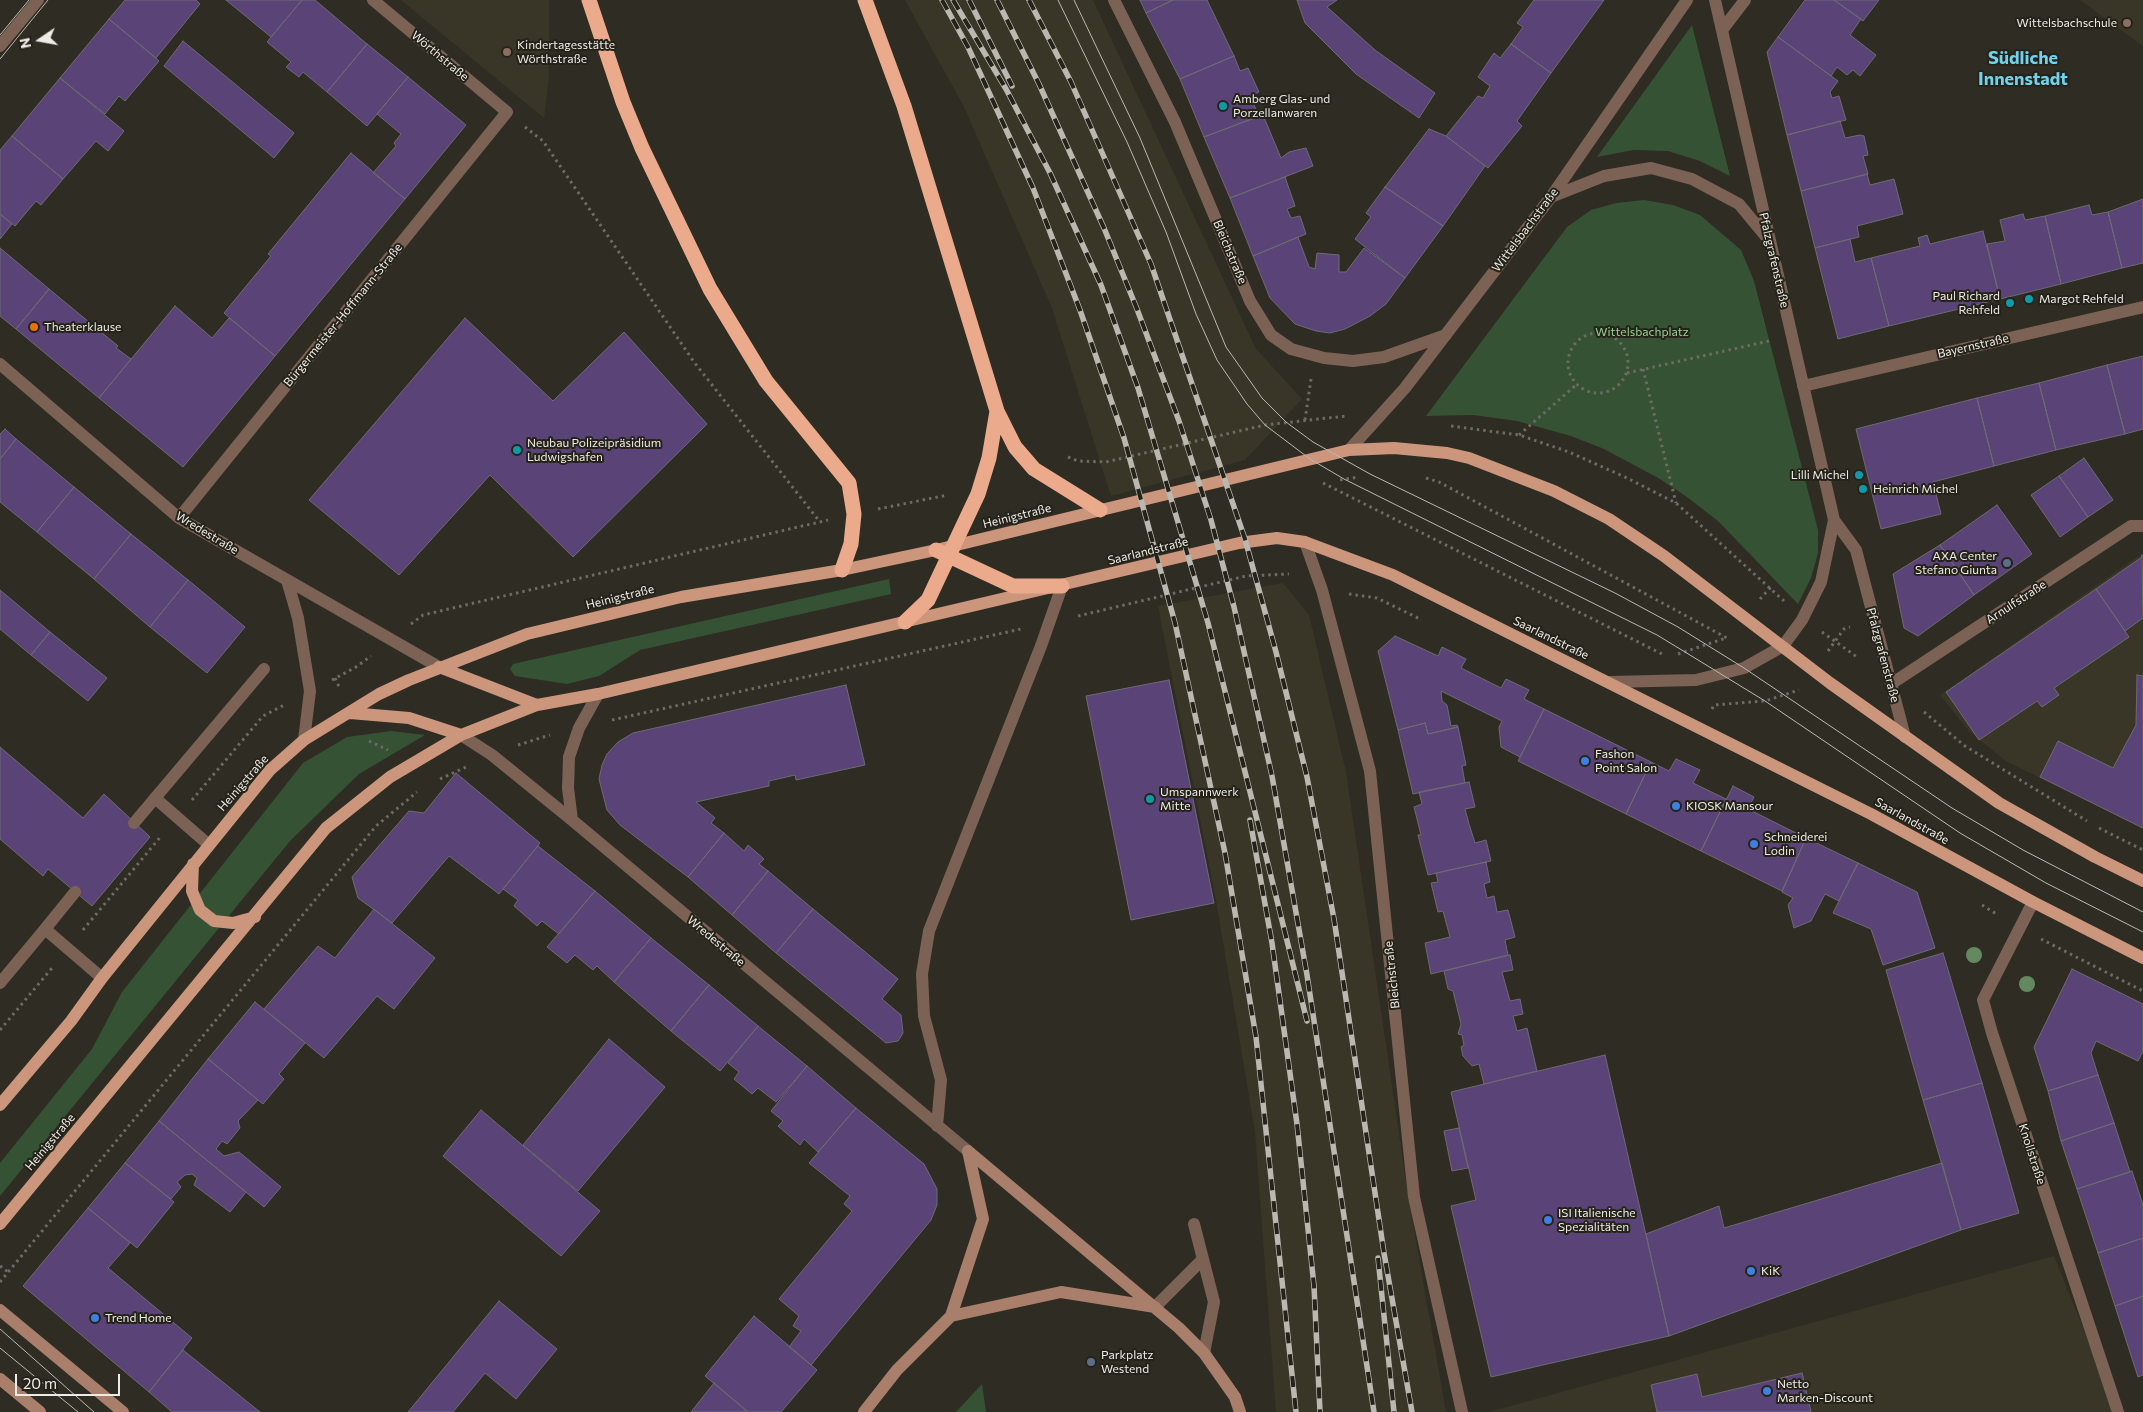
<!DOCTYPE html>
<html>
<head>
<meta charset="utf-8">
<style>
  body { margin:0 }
  #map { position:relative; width:2143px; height:1412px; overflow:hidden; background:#2f2c23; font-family:Commissioner,sans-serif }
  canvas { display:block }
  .north { position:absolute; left:15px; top:15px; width:50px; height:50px; -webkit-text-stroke:4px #252319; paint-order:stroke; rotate:258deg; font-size:14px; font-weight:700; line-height:20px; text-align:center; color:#edebe5 }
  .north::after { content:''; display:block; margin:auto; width:18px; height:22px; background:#edebe5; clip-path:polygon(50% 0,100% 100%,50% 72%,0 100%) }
  .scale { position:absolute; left:15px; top:1374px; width:105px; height:22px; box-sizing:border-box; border:2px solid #edebe5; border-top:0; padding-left:6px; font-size:15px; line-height:18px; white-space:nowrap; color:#edebe5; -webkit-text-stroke:4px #252319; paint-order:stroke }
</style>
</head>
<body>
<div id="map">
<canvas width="2143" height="1412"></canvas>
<div class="north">N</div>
<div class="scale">20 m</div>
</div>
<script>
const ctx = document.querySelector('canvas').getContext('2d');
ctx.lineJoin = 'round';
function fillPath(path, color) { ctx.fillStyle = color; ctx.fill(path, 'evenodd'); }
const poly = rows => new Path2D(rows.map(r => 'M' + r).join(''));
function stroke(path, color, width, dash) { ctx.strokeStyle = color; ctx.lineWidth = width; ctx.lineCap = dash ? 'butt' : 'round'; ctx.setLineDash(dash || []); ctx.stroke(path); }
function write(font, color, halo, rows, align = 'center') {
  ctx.font = font + ' Commissioner,sans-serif'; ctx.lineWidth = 4; ctx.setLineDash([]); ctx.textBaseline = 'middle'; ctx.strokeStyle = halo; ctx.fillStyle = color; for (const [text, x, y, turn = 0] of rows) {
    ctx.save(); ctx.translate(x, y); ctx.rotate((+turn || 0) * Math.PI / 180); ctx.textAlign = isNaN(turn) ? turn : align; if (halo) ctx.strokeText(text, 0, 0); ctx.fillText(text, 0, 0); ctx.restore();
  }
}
const built = poly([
  [401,0,549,0,549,76,544,118],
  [905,0,1093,0,1256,349,1302,399,1245,460,1111,496,1052,308,964,107],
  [2080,0,2143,0,2143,46],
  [2143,553,2143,829,2006,761,1970,732,1940,695],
  [1283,583,1309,615,1346,772,1408,1195,1446,1412,1276,1412,1255,1132,1216,900,1158,606],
  [2054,1256,2117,1412,1489,1412]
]);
const green = poly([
  [1692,25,1730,176,1700,161,1668,151,1633,150,1597,157],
  [1644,200,1673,205,1700,215,1741,250,1754,281,1818,530,1818,553,1811,578,1798,604,1718,521,1687,497,1660,479,1604,449,1571,436,1517,421,1473,415,1426,416,1567,227,1591,210,1616,203],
  [889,579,891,594,640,650,599,676,567,684,515,676,510,669,513,664],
  [391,731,425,735,359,774,290,841,0,1196,0,1163,92,1049,122,992,303,763,347,737],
  [982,1384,986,1412,956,1412]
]);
const building = poly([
  [125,0,196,0,200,4,156,58,109,19,125,0],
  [226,0,302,0,271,37,226,0],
  [302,0,315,0,367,44,327,92,303,72,299,77,286,67,291,62,267,42,302,0],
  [1140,0,1173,0,1146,13,1140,0],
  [1173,0,1207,0,1234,56,1180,79,1146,13,1173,0],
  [1297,0,1337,0,1327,7,1375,50,1435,93,1419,118,1356,74,1305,23,1297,0],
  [1534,0,1604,0,1551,73,1511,44,1523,27,1517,23,1534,0],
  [1805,0,1834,0,1861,19,1850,35,1876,55,1860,76,1853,70,1847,75,1837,67,1831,76,1778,37,1805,0],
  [1834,0,1879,0,1863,21,1834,0],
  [109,19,159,61,125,101,119,96,105,114,60,78,109,19],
  [1778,37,1838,81,1830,92,1832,98,1839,96,1846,120,1787,135,1767,52,1778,37],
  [183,41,294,133,274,158,164,66,183,41],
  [367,44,408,77,367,126,327,92,367,44],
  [1511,44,1551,73,1517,121,1522,126,1488,168,1446,136,1478,96,1483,98,1490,86,1478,77,1494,53,1500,58,1511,44],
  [1234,56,1240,71,1248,68,1259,92,1250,96,1259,116,1204,137,1180,79,1234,56],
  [408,77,466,125,405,199,373,173,396,146,394,143,401,134,377,114,408,77],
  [60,78,124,131,108,151,96,141,63,179,12,136,60,78],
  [1263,115,1281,158,1289,152,1306,148,1313,166,1230,198,1204,137,1263,115],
  [1840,121,1845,138,1860,135,1864,136,1868,155,1863,156,1868,174,1801,191,1787,135,1840,121],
  [1429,129,1446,136,1485,166,1443,226,1385,187,1429,129],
  [12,136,63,179,41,205,36,201,15,226,0,214,0,150,12,136],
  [351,153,405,199,275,356,224,313,271,256,268,254,351,153],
  [1867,174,1870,185,1894,179,1903,214,1857,226,1859,237,1815,248,1801,191,1867,174],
  [1285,177,1295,206,1287,209,1291,218,1300,216,1306,234,1253,256,1230,198,1285,177],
  [1385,187,1443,226,1405,278,1355,239,1371,217,1366,213,1385,187],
  [2143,199,2143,263,2122,268,2108,212,2143,199],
  [2089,205,2092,215,2108,212,2122,268,2061,284,2045,216,2089,205],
  [0,214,12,224,0,239,0,214],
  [2023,214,2025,220,2045,216,2061,284,2000,299,1987,244,2005,241,2000,220,2023,214],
  [1983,231,2000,299,1889,326,1871,258,1920,246,1918,238,1927,235,1930,244,1983,231],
  [1298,237,1309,267,1315,269,1317,253,1339,255,1339,272,1346,272,1364,248,1405,278,1386,304,1370,316,1345,329,1330,333,1316,331,1295,324,1270,298,1253,256,1298,237],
  [1850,239,1855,262,1871,258,1889,326,1838,339,1815,248,1850,239],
  [0,248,49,289,16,329,0,316,0,248],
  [49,289,118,346,116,348,131,359,99,398,16,329,49,289],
  [175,306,212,338,229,318,275,356,183,467,99,398,175,306],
  [465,318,553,401,624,332,707,424,573,557,490,475,399,575,309,500,465,318],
  [2143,356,2143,429,2125,434,2107,365,2143,356],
  [2107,365,2125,434,2056,450,2039,383,2107,365],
  [2039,383,2056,450,1994,466,1977,398,2039,383],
  [1977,398,1994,466,1933,482,1941,514,1881,529,1856,429,1977,398],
  [5,429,16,439,0,459,0,434,5,429],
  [16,439,74,487,37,532,0,502,0,459,16,439],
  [2084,458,2113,500,2088,517,2059,476,2084,458],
  [2059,476,2088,517,2060,537,2031,495,2059,476],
  [74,487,131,534,94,579,37,532,74,487],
  [1997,505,2032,554,1974,595,1940,545,1997,505],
  [131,534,188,580,150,627,94,579,131,534],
  [1940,545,1974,595,1918,636,1904,628,1893,574,1940,545],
  [2142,555,2143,618,2125,631,2096,589,2142,557,2142,555],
  [188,580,245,627,207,673,150,627,188,580],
  [2096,589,2129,637,2054,688,2059,695,2042,707,2037,701,1979,740,1946,692,2096,589],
  [0,590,50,632,31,655,0,629,0,590],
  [50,632,107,678,88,701,31,655,50,632],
  [1395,636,1438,656,1442,647,1466,659,1461,668,1501,688,1506,679,1529,690,1524,699,1544,709,1520,757,1501,747,1499,727,1502,721,1441,691,1442,701,1447,705,1451,726,1457,725,1458,727,1428,734,1425,723,1398,730,1378,651,1395,636],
  [2137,675,2143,676,2143,828,2040,777,2058,741,2113,768,2136,725,2137,675],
  [1169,680,1214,903,1131,920,1086,696,1169,680],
  [846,685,865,765,796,780,795,775,769,781,769,786,696,802,715,818,711,823,724,833,688,877,620,825,607,810,599,779,602,765,607,754,618,742,633,733,846,685],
  [1544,709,1651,762,1626,814,1518,761,1544,709],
  [1425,723,1428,734,1458,727,1466,765,1462,766,1465,783,1413,794,1398,730,1425,723],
  [0,747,83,818,104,794,150,837,92,906,48,869,43,876,0,839,0,747],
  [1676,759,1700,770,1693,783,1726,799,1701,851,1626,814,1651,762,1669,771,1676,759],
  [456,773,540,843,499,894,449,856,392,923,358,898,352,877,409,811,424,813,456,773],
  [1469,782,1475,807,1465,809,1469,824,1475,843,1486,840,1491,861,1428,875,1418,835,1421,835,1414,807,1422,804,1419,792,1469,782],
  [1733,786,1754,797,1748,809,1806,838,1782,891,1701,851,1733,786],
  [724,833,744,851,748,845,764,859,759,864,768,871,732,915,688,877,724,833],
  [1806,838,1858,863,1839,901,1825,894,1811,921,1794,928,1788,905,1793,898,1782,892,1806,838],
  [538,846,595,891,559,934,542,921,537,926,514,906,518,900,503,889,538,846],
  [1486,862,1490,882,1484,884,1487,898,1494,896,1497,912,1508,910,1515,937,1505,940,1508,955,1431,974,1425,943,1450,937,1443,911,1438,912,1431,883,1438,882,1436,873,1486,862],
  [1858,863,1917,892,1935,948,1883,965,1871,929,1833,913,1858,863],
  [768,871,813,909,776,953,732,915,768,871],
  [595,891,651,938,614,982,597,966,593,970,575,955,567,963,547,947,595,891],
  [374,909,435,958,394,1009,377,996,324,1058,264,1009,318,946,335,958,374,909],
  [813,909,898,979,882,999,901,1015,903,1033,898,1041,886,1043,776,953,813,909],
  [651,938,709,985,671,1031,614,982,651,938],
  [1943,953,1982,1083,1923,1100,1886,970,1943,953],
  [1510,955,1513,970,1502,972,1510,1001,1520,999,1523,1014,1513,1016,1517,1031,1527,1028,1537,1071,1484,1084,1479,1064,1472,1066,1463,1056,1461,1047,1464,1045,1462,1035,1458,1034,1461,1024,1453,991,1448,989,1444,971,1510,955],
  [2072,969,2143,1004,2143,1051,2138,1061,2096,1041,2091,1053,2098,1075,2048,1091,2034,1047,2072,969],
  [709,985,758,1026,720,1071,671,1031,709,985],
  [255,1002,305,1043,279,1074,284,1079,263,1104,208,1059,255,1002],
  [758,1026,807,1066,776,1102,758,1088,752,1094,734,1079,739,1072,728,1063,758,1026],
  [609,1039,665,1087,578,1191,523,1145,609,1039],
  [1605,1055,1669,1336,1491,1377,1451,1206,1476,1200,1451,1092,1605,1055],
  [208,1059,258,1100,238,1121,240,1128,227,1144,222,1141,216,1149,224,1156,239,1152,281,1187,264,1207,159,1121,208,1059],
  [807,1066,856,1108,818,1152,804,1139,800,1145,778,1126,783,1121,771,1111,807,1066],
  [2098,1075,2114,1123,2061,1141,2048,1091,2098,1075],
  [1982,1083,2019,1213,1961,1230,1923,1100,1982,1083],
  [856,1108,924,1164,937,1189,937,1205,931,1220,811,1365,789,1347,801,1331,793,1326,799,1316,779,1299,852,1211,844,1204,850,1196,809,1163,856,1108],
  [481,1110,600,1211,561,1256,443,1156,481,1110],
  [159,1121,246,1192,230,1212,194,1185,197,1178,192,1174,185,1175,177,1182,181,1187,171,1199,125,1163,159,1121],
  [2114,1123,2130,1172,2077,1189,2061,1141,2114,1123],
  [1459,1128,1468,1168,1452,1171,1444,1131,1459,1128],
  [125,1163,174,1202,137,1248,88,1208,125,1163],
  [1942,1163,1961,1230,1669,1336,1646,1234,1719,1206,1724,1228,1942,1163],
  [2132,1171,2143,1205,2143,1238,2098,1253,2077,1189,2132,1171],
  [88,1208,130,1243,108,1268,192,1338,149,1392,23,1286,88,1208],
  [2143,1238,2143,1296,2115,1306,2098,1253,2143,1238],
  [2143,1296,2143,1375,2138,1377,2115,1306,2143,1296],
  [499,1301,557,1349,516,1399,485,1373,453,1412,408,1412,499,1301],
  [754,1316,817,1370,781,1412,748,1412,705,1376,754,1316],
  [183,1350,260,1412,172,1412,149,1392,183,1350],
  [1802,1373,1811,1412,1657,1412,1651,1385,1697,1374,1702,1397,1802,1373],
  [714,1383,748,1412,691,1412,714,1383]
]);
const path = poly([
  [525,127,543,141,694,362,820,522],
  '1568 363a30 30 0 1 1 60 0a30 30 0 1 1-60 0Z',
  [1643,369,1676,503],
  [1627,373,1769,341],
  [1305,420,1311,379],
  [1451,426,1519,435,1569,452,1627,478,1676,503,1784,601],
  [1519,435,1576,385],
  [1068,457,1078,461,1106,462,1265,425,1346,416],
  [1426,478,1439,482,1727,638],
  [1340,480,1359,477],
  [1323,483,1664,655],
  [878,509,948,495],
  [1349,594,1377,598,1420,619],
  [1760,599,1771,587],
  [1078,616,1246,576,1289,574],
  [411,624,423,615,828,520],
  [1822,632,1857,657],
  [1828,651,1844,629,1850,627],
  [1678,654,1726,638],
  [335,678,340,689],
  [332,680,356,667,371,656],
  [1712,709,1714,705,1765,701,1799,690],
  [1924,712,1965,746,2087,821],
  [612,720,1021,629],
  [369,741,388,750],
  [518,745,550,735],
  [440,779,466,767],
  [192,800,263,716,284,705],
  [2099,828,2143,850],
  [1982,905,1998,915],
  [83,930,162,835],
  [2041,939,2143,991],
  [0,1030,52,968],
  [0,1266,8,1272],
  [0,1282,376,826,417,792]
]);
const lane = poly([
  [155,798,209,845],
  [134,823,264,669],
  [45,929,75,892],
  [0,983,45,929,102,978],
  [1194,1224,1214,1302,1204,1353],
  [1155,1307,1202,1260]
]);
const street = poly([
  [1114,0,1175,122,1250,301,1271,335,1291,349,1324,358,1353,361,1384,357,1446,335],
  [1715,0,1834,520,1856,550,1905,737],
  [1722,30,1745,0],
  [0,46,38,0],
  [1551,197,1604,176,1651,168,1692,179,1739,204,1768,239],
  [0,364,179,518,439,667],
  [1803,386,2143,307],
  [1349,450,1405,388,1551,197,1687,0],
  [179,518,507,112,373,0],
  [1305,542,1322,590,1370,771,1414,1197,1462,1412],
  [287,580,298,618,310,691,304,740],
  [1610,682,1696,680,1744,668,1783,646,1802,620,1821,582,1834,520],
  [1891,684,2131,526,2143,526],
  [461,735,492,755,572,820,968,1151],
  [572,820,568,788,569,757,579,728,598,694],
  [2033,902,1983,1000,1992,1033,2118,1412],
  [937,1126,941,1080,924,1016,922,974,929,931,1041,646,1062,586]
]);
const secondary = poly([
  [968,1151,1179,1328,1204,1353,1235,1397,1240,1412],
  [0,1310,123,1412],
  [951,1316,1061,1292,1155,1307],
  [0,1379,40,1412],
  [864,1412,897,1370,951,1316,983,1219,968,1151]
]);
const primary = poly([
  [439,667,537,705],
  [350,713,409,718,461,735],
  [193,864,192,891,200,910,214,921,233,923,255,917],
  [0,1105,71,1021,102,978,270,770,304,740,379,694,409,680,527,634,681,597,842,570,936,550,1349,450,1394,448,1447,453,1469,458,1554,491,1609,519,1664,556,1830,683,1999,803,2095,857,2143,881],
  [0,1224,326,828,390,777,461,735,537,705,598,694,1239,543,1277,538,1305,542,1393,575,1871,814,2033,902,2143,958]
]);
const highway = poly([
  [589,0,623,102,642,148,710,289,766,381,849,483,854,514,851,544,842,570],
  [865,0,904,106,997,411,1015,447,1034,469,1100,510],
  [936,550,1013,586,1062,586],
  [905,622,928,600,978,494,989,458,997,411]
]);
const tram = poly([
  [1058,0,1127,142,1166,232,1196,314,1217,360,1247,404,1265,425,1310,459,1344,479,1657,635,1685,652,1765,701,1960,833,2046,883,2143,932],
  [1074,0,1140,138,1226,347,1262,398,1286,422,1313,442,1370,474,1615,593,1678,627,1744,668,1952,808,2023,850,2143,912],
  [0,35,29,0],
  [0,59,48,0],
  [0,1329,94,1412],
  [0,1348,78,1412]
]);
const rail = poly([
  [942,0,968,47,1033,188,1080,310,1124,438,1175,623,1225,853,1256,1037,1296,1412],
  [953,0,1006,89,1050,173,1101,285,1138,388,1208,623,1307,1021],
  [969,0,1012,86],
  [997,0,1039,84,1104,228,1137,309,1179,421,1211,520,1234,607,1272,776,1307,975,1374,1412],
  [1029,0,1071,82,1151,264,1245,539,1276,652,1307,777,1334,919,1384,1253,1412,1412],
  [1250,820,1272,943,1297,1124,1314,1286,1320,1412],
  [1378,1258,1394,1412]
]);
const trees = [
  [1974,955],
  [2027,984]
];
const markers = [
  [2127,23,5,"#8d6e63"],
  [507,52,5,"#8d6e63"],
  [1223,106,5,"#0f9aa8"],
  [2029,299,5,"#0f9aa8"],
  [2010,303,5,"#0f9aa8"],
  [34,327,5,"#e8710a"],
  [517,450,5,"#0f9aa8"],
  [1859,475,5,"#0f9aa8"],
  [1863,489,5,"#0f9aa8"],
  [2007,563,5,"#5c6f8a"],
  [1585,761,5,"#3f7fe0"],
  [1150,799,5,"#0f9aa8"],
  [1676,806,5,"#3f7fe0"],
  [1754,844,5,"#3f7fe0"],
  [1548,1220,5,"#3f7fe0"],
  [1751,1271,5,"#3f7fe0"],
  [95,1318,5,"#3f7fe0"],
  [1091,1362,5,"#5c6f8a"],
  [1767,1391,5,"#3f7fe0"]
];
const poiNames = [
  ["Wittelsbachschule",2117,23,"right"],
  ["Kindertagesstätte",517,45],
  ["Wörthstraße",517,59],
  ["Amberg Glas- und",1233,99],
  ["Porzellanwaren",1233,113],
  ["Paul Richard",2000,296,"right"],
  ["Rehfeld",2000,310,"right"],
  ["Margot Rehfeld",2039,299],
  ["Theaterklause",44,327],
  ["Neubau Polizeipräsidium",527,443],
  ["Ludwigshafen",527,457],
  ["Lilli Michel",1849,475,"right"],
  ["Heinrich Michel",1873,489],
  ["AXA Center",1997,556,"right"],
  ["Stefano Giunta",1997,570,"right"],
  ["Fashon",1595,754],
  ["Point Salon",1595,768],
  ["Umspannwerk",1160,792],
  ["Mitte",1160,806],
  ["KIOSK Mansour",1686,806],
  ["Schneiderei",1764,837],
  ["Lodin",1764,851],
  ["ISI Italienische",1558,1213],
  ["Spezialitäten",1558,1227],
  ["KiK",1761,1271],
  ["Trend Home",105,1318],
  ["Parkplatz",1101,1355],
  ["Westend",1101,1369],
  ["Netto",1777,1384],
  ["Marken-Discount",1777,1398]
];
const streetNames = [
  ["Wörthstraße",440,56,40],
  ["Wittelsbachstraße",1525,230,-53],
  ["Bleichstraße",1230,252,67],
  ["Pfalzgrafenstraße",1774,260,77],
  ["Bürgermeister-Hoffmann-Straße",343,315,-51],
  ["Bayernstraße",1973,346,-13],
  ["Heinigstraße",1017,516,-14],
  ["Wredestraße",207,533,31],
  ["Saarlandstraße",1148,551,-14],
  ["Heinigstraße",620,597,-14],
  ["Arnulfstraße",2016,602,-33],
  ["Saarlandstraße",1551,638,26],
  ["Pfalzgrafenstraße",1883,655,75],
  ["Heinigstraße",243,783,-49],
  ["Saarlandstraße",1912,821,29],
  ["Wredestraße",716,941,40],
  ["Bleichstraße",1392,975,-96],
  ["Heinigstraße",50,1142,-50],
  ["Knollstraße",2032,1154,72]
];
const parkNames = [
  ["Wittelsbachplatz",1642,332]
];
const districtNames = [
  ["Südliche",2023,58],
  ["Innenstadt",2023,79]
];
fillPath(built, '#3a3627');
fillPath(green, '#355235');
fillPath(building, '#5a4377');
stroke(building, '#6e6a74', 1);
stroke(path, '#6d6b63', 3, [2.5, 4]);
stroke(lane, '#7c6255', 12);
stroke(street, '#7c6255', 12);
stroke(secondary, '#a97f6b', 12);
stroke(primary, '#cc967c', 12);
stroke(highway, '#ebaa8b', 15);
stroke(tram, '#bbb8b2', 1);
stroke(rail, '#bbb8b2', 5.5);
stroke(rail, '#252319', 4, [11]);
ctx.fillStyle = '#64895f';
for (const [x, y] of trees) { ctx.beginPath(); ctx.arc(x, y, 8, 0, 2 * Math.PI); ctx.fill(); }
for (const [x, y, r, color] of markers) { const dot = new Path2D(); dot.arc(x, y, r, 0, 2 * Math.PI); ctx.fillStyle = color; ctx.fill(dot); stroke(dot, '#252319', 2); }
write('12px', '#edebe5', '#252319', poiNames, 'left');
write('12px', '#edebe5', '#252319', streetNames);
write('12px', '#8fd590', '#252319', parkNames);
write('bold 18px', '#70d3ed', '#252319', districtNames);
</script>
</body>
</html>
